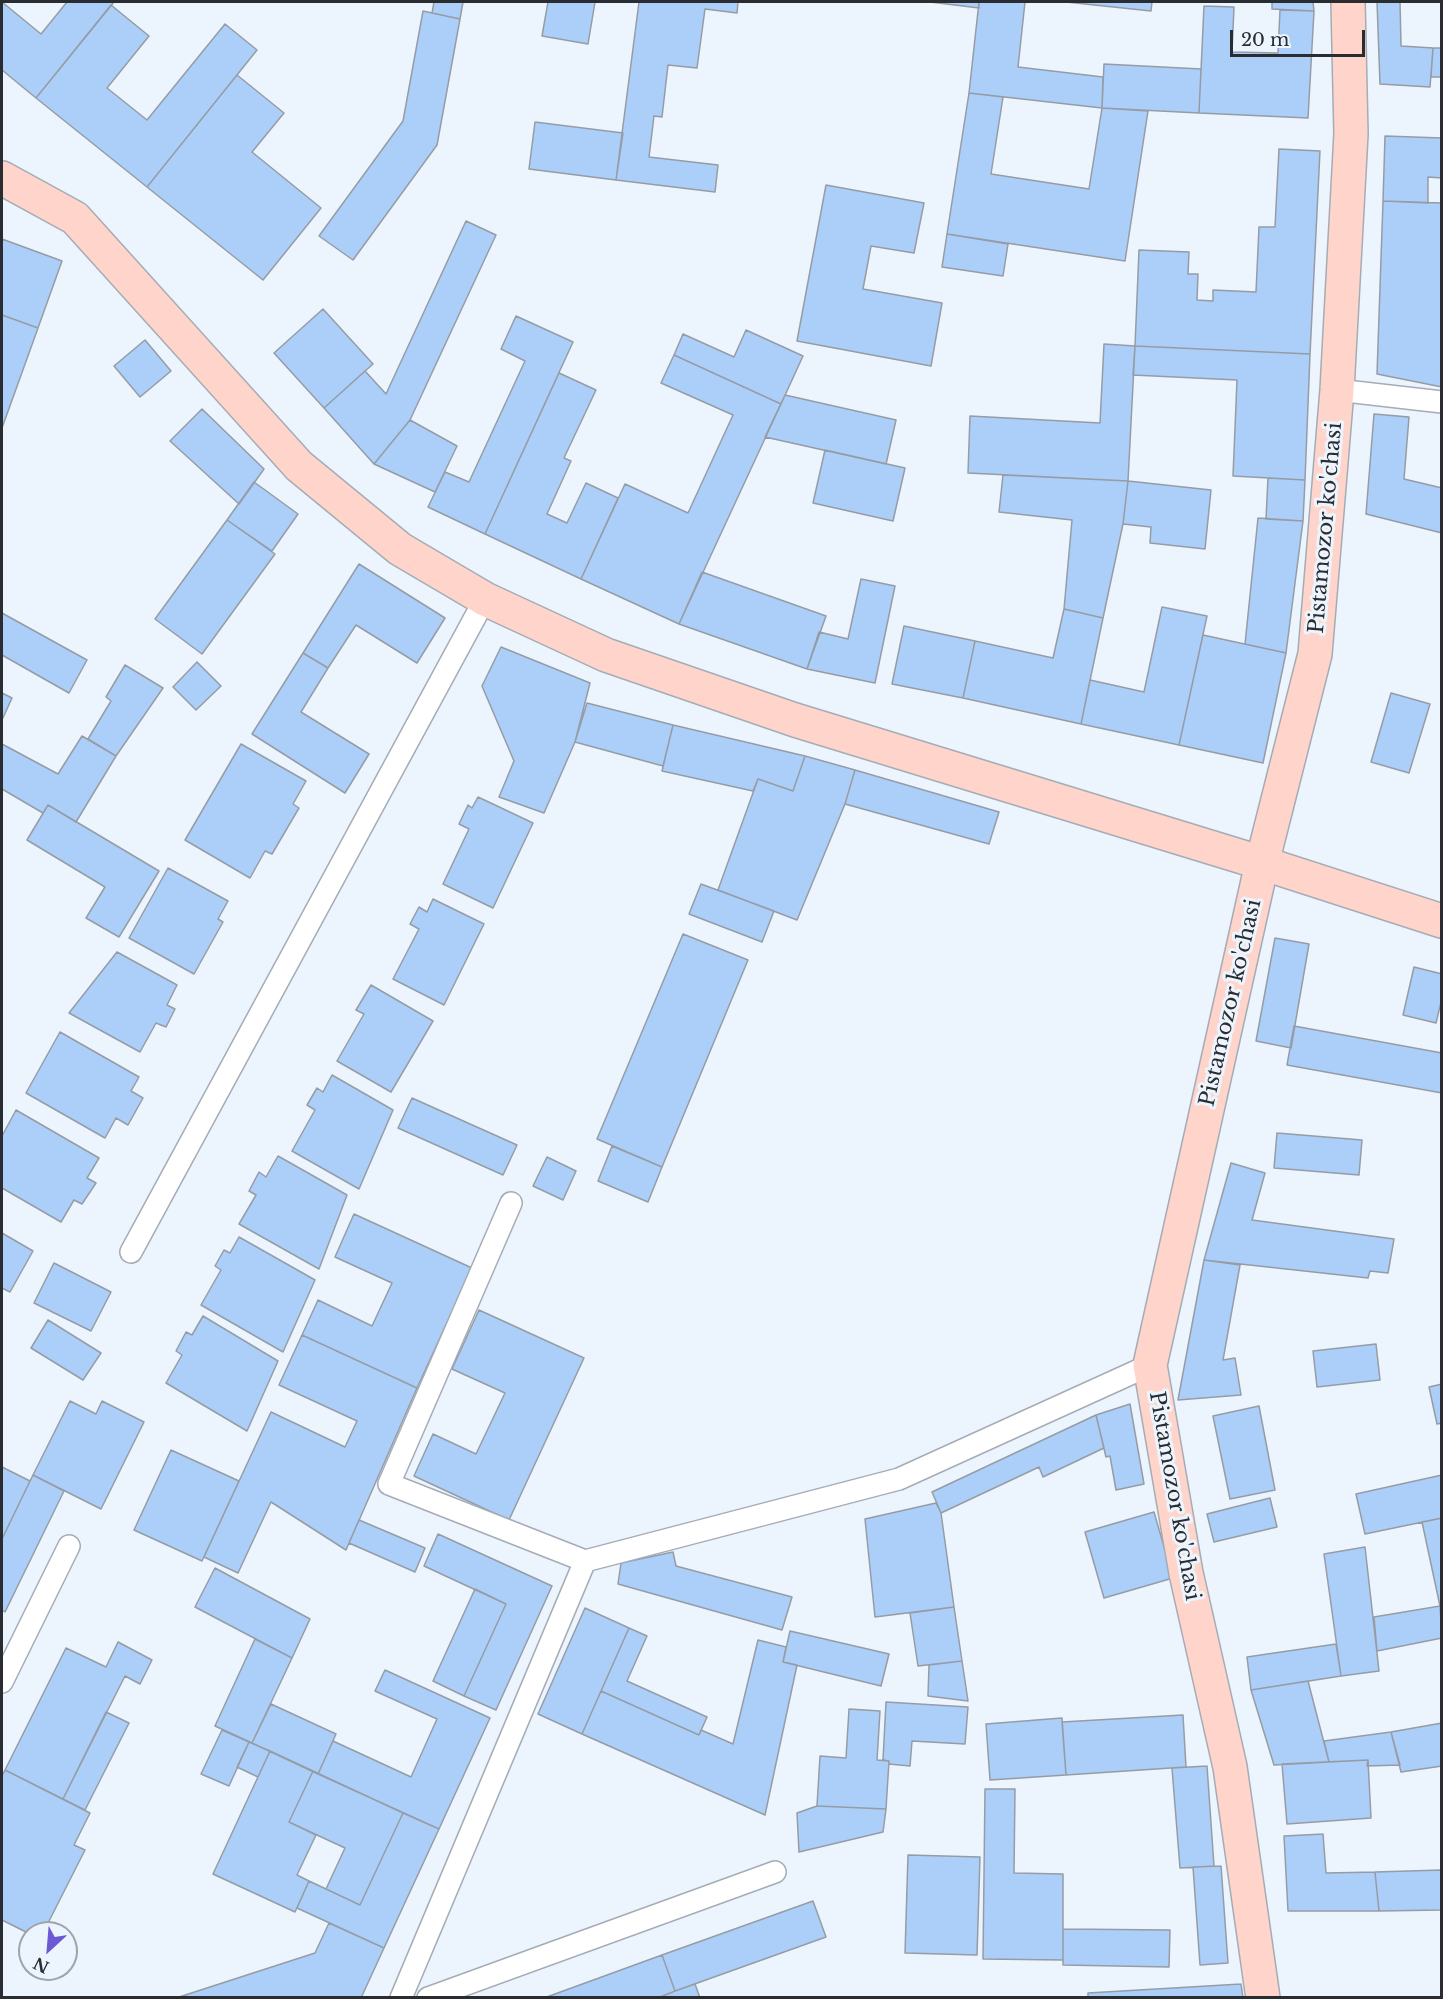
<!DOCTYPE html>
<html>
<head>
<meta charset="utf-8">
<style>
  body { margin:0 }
  #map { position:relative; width:1443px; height:1999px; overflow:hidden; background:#ecf4fe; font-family:"Libre Baskerville",serif }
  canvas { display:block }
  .frame { position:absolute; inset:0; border:3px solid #292c30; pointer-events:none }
  .north { position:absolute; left:18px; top:1921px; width:60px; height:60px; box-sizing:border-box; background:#ecf4fe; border:2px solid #9ea4ac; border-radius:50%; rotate:206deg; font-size:16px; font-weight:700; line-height:24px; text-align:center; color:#292c30 }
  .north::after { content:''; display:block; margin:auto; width:21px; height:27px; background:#6d59d3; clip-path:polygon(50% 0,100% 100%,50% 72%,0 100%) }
  .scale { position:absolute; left:1230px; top:30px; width:135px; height:27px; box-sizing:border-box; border:3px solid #292c30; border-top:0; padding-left:8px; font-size:18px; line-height:21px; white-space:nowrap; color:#292c30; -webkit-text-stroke:4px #ecf4fe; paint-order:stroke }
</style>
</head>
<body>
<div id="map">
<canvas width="1443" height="1999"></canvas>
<div class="frame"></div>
<div class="north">N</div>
<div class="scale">20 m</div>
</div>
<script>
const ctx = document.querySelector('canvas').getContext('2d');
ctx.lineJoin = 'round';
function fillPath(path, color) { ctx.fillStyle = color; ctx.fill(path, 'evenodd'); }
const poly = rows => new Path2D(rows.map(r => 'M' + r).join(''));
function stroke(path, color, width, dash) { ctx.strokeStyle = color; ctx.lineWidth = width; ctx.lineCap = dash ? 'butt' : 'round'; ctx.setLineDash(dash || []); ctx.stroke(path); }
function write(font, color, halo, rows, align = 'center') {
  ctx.font = font + ' "Libre Baskerville",serif'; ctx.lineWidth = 6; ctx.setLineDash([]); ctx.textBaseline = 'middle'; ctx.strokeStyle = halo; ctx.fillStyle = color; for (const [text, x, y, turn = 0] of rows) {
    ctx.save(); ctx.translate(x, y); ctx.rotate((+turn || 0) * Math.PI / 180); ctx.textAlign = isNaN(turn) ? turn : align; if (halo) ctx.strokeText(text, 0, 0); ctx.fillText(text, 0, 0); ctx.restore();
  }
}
const building = poly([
  [2,2,41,34,67,2,114,2,36,98,2,70,2,2],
  [434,2,463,2,460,19,432,13,434,2],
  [548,2,595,2,588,44,542,36,548,2],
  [639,2,738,2,737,13,705,9,697,68,668,65,662,117,654,116,649,157,718,165,715,192,616,180,639,2],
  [930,2,979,2,979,8,930,2],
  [979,2,1025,2,1018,67,1103,77,1102,108,969,93,979,2],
  [1066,2,1152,2,1151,11,1066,2],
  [1272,2,1313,2,1314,11,1272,9,1272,2],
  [1377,2,1400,2,1401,46,1433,48,1430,87,1380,84,1377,2],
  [111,5,149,36,107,88,147,120,225,24,257,50,147,187,36,98,111,5],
  [1204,6,1234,7,1232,52,1278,53,1280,10,1314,11,1308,118,1199,113,1204,6],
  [423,11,460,19,437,145,353,260,319,236,403,121,423,11],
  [1433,48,1442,48,1442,77,1431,77,1433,48],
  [1104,64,1201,69,1199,113,1102,108,1104,64],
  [237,75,284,113,252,152,321,208,263,280,147,187,237,75],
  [969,93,1003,97,991,174,1089,189,1102,108,1148,111,1125,261,947,234,969,93],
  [535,122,623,133,616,180,529,169,535,122],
  [1385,136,1442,138,1442,178,1428,177,1428,203,1383,201,1385,136],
  [1279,149,1320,151,1310,354,1135,346,1139,250,1189,252,1188,274,1198,274,1197,300,1213,301,1213,290,1256,292,1259,227,1275,227,1279,149],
  [826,185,924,203,914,253,871,246,863,289,942,303,931,366,797,341,826,185],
  [1383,201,1442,203,1442,387,1377,374,1383,201],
  [466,221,496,235,410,420,374,464,324,408,365,371,386,394,466,221],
  [947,234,1008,244,1003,276,942,267,947,234],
  [2,239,62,261,38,328,2,315,2,239],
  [323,309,373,364,324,408,274,353,323,309],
  [2,315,38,328,2,428,2,315],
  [516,316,573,342,485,534,428,507,445,472,469,482,525,361,501,349,516,316],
  [746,330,803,356,781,404,674,355,683,334,734,357,746,330],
  [145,340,171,371,140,397,114,366,145,340],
  [1104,344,1135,346,1128,481,968,473,970,416,1100,423,1104,344],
  [1135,346,1310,354,1305,480,1233,476,1237,380,1133,375,1135,346],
  [674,355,781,404,679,624,581,579,625,484,688,513,733,415,661,383,674,355],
  [559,373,596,390,564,458,571,461,547,514,567,523,586,483,618,498,581,579,485,534,559,373],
  [785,395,896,420,886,464,765,437,785,395],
  [202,409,264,469,239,504,170,441,202,409],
  [1374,414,1409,417,1404,479,1442,488,1442,533,1366,514,1374,414],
  [410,420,457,446,435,492,374,464,410,420],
  [825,450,905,468,893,521,813,503,825,450],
  [1003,475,1128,481,1123,524,1103,618,1064,609,1072,520,999,512,1003,475],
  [1268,478,1305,480,1303,521,1266,519,1268,478],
  [1128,481,1211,490,1205,549,1150,543,1151,527,1123,524,1128,481],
  [254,482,298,514,272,551,227,520,254,482],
  [1258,518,1303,521,1286,653,1245,644,1258,518],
  [227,520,275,554,202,654,155,619,227,520],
  [359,564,445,618,417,663,356,625,328,668,303,653,359,564],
  [702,572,826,616,807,669,679,624,702,572],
  [861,579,895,586,875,683,807,669,819,632,848,639,861,579],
  [1162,607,1207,616,1179,745,1081,724,1090,680,1144,692,1162,607],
  [1064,609,1103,618,1081,724,963,698,975,641,1053,658,1064,609],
  [2,613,87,660,69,693,2,655,2,613],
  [904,626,975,641,963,698,892,684,904,626],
  [1203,635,1286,653,1263,763,1179,745,1203,635],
  [501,647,590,683,575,742,544,813,499,797,514,761,482,686,501,647],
  [303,653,328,668,301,712,369,754,345,793,252,734,303,653],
  [197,662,221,686,196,710,173,687,197,662],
  [125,665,163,688,116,756,88,739,111,701,106,697,125,665],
  [2,693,12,698,2,720,2,693],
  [1391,693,1430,704,1409,773,1371,762,1391,693],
  [587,703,673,725,663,766,575,742,587,703],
  [673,725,805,756,793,791,758,779,753,791,662,771,673,725],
  [82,736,116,756,76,822,48,805,43,813,2,789,2,744,58,774,82,736],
  [241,744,306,781,293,804,299,808,272,854,265,851,250,878,185,840,241,744],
  [805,756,855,770,845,804,797,920,718,890,758,779,793,791,805,756],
  [855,770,999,812,989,844,845,804,855,770],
  [478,797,533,823,493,908,443,884,469,829,459,824,468,805,472,808,478,797],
  [48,805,159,871,119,937,86,918,105,887,27,840,48,805],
  [168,868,228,901,218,919,223,922,194,974,129,938,168,868],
  [701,884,774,911,762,942,689,914,701,884],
  [433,899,484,924,444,1005,393,979,419,929,410,924,419,907,427,912,433,899],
  [683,934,748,960,662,1167,597,1139,683,934],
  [1275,938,1309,944,1291,1048,1256,1041,1275,938],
  [117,952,177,985,167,1005,175,1009,166,1027,156,1023,140,1052,69,1013,117,952],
  [1414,967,1442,974,1442,998,1436,1023,1403,1015,1414,967],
  [371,985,433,1021,391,1092,337,1061,364,1014,356,1010,371,985],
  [1294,1026,1442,1053,1442,1093,1287,1065,1294,1026],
  [60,1032,139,1077,131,1091,143,1098,128,1125,116,1118,105,1138,26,1093,60,1032],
  [332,1075,393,1110,359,1189,292,1151,315,1110,307,1105,317,1088,323,1092,332,1075],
  [412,1098,517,1145,503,1175,398,1128,412,1098],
  [16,1110,99,1158,87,1178,96,1183,82,1204,74,1200,61,1222,2,1188,2,1136,16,1110],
  [1277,1133,1362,1140,1359,1175,1274,1168,1277,1133],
  [612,1146,662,1167,648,1202,598,1181,612,1146],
  [278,1156,347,1195,319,1269,239,1224,256,1195,249,1191,259,1172,266,1177,278,1156],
  [547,1157,576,1171,563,1200,533,1186,547,1157],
  [1231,1163,1265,1173,1252,1220,1394,1239,1388,1273,1370,1271,1368,1278,1204,1260,1231,1163],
  [354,1214,472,1268,417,1388,302,1335,318,1300,372,1326,392,1283,335,1257,354,1214],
  [2,1233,33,1251,10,1292,2,1288,2,1233],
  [239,1237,315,1280,283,1352,201,1305,221,1270,215,1266,224,1250,230,1253,239,1237],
  [1204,1260,1240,1265,1223,1360,1235,1358,1241,1395,1178,1400,1204,1260],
  [54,1263,111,1292,91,1331,34,1303,54,1263],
  [479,1310,584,1358,509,1520,414,1476,433,1434,476,1454,505,1393,452,1369,479,1310],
  [203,1316,278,1361,247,1431,166,1383,182,1355,176,1351,186,1332,192,1335,203,1316],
  [48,1320,101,1353,83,1380,31,1348,48,1320],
  [302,1335,417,1388,346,1550,271,1502,238,1573,204,1557,271,1412,345,1447,357,1421,279,1385,302,1335],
  [1376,1344,1380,1380,1317,1387,1313,1351,1376,1344],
  [1442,1384,1442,1423,1437,1424,1429,1387,1442,1384],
  [70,1401,96,1414,102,1401,144,1422,101,1509,33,1475,70,1401],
  [1130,1404,1144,1484,1116,1490,1110,1456,1106,1457,1096,1415,1130,1404],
  [1259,1406,1275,1490,1230,1499,1213,1416,1259,1406],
  [1096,1415,1104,1448,1043,1477,1039,1467,941,1513,932,1492,1096,1415],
  [171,1450,239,1481,202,1561,134,1530,171,1450],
  [2,1467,30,1481,2,1539,2,1467],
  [33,1475,64,1491,5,1612,2,1610,2,1539,33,1475],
  [1442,1475,1442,1518,1365,1534,1356,1494,1442,1475],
  [1270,1498,1277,1527,1214,1542,1207,1514,1270,1498],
  [936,1503,941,1513,954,1607,875,1617,865,1519,936,1503],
  [1154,1512,1173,1578,1104,1598,1085,1532,1154,1512],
  [1442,1518,1442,1606,1440,1606,1422,1522,1442,1518],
  [359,1520,425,1548,415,1572,349,1543,359,1520],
  [438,1534,552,1586,496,1710,464,1696,506,1604,424,1566,438,1534],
  [1365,1547,1379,1671,1341,1676,1324,1554,1365,1547],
  [673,1552,676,1566,792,1597,782,1630,618,1584,621,1563,673,1552],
  [215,1568,310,1619,292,1658,195,1607,215,1568],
  [475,1589,506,1604,464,1696,433,1681,475,1589],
  [1440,1606,1442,1638,1377,1651,1374,1617,1440,1606],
  [954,1607,962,1661,918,1666,910,1613,954,1607],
  [585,1608,629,1628,582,1734,538,1714,585,1608],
  [629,1628,647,1636,627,1681,707,1717,699,1735,601,1691,629,1628],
  [790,1631,889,1654,881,1686,783,1662,790,1631],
  [255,1639,292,1658,252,1743,215,1726,255,1639],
  [758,1640,786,1647,783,1662,797,1665,765,1815,582,1734,601,1691,699,1735,701,1730,733,1744,758,1640],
  [118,1642,152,1660,140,1684,125,1676,63,1799,5,1770,66,1648,106,1667,118,1642],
  [1336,1644,1341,1676,1251,1690,1247,1657,1336,1644],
  [962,1661,968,1701,928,1696,929,1665,962,1661],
  [385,1670,490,1718,439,1829,318,1774,333,1741,411,1777,437,1719,375,1691,385,1670],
  [1308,1681,1329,1762,1274,1765,1251,1690,1308,1681],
  [886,1702,968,1707,965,1744,912,1741,910,1766,889,1764,889,1761,883,1760,886,1702],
  [271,1704,336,1734,318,1774,252,1743,271,1704],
  [849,1709,880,1711,877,1760,889,1761,886,1809,817,1806,820,1756,846,1758,849,1709],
  [106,1712,129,1723,85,1810,63,1799,106,1712],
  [1183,1715,1186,1767,1066,1775,1062,1722,1183,1715],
  [1062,1718,1066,1775,990,1780,986,1724,1062,1718],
  [1442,1723,1442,1766,1401,1772,1391,1732,1442,1723],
  [222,1730,249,1742,229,1786,201,1774,222,1730],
  [1391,1732,1400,1765,1367,1766,1368,1760,1329,1762,1324,1741,1391,1732],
  [249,1742,270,1751,258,1777,237,1767,249,1742],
  [270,1751,313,1771,289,1822,316,1835,297,1875,309,1881,295,1912,213,1874,270,1751],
  [1368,1760,1371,1818,1287,1824,1282,1764,1368,1760],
  [1207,1766,1214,1866,1180,1868,1172,1768,1207,1766],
  [5,1770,90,1813,74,1845,85,1850,43,1933,30,1934,2,1920,2,1776,5,1770],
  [313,1771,403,1813,360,1905,326,1889,345,1848,289,1822,313,1771],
  [985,1789,1015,1789,1014,1873,1063,1874,1063,1960,983,1959,985,1789],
  [817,1806,886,1809,883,1832,799,1852,797,1813,817,1806],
  [403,1813,439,1829,384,1948,297,1908,309,1881,360,1905,403,1813],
  [1323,1834,1326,1873,1375,1872,1379,1911,1288,1911,1284,1836,1323,1834],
  [908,1855,980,1857,977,1955,905,1953,908,1855],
  [1221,1866,1228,1963,1200,1965,1193,1867,1221,1866],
  [1442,1870,1442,1910,1379,1911,1375,1872,1442,1870],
  [813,1901,826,1937,675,1991,662,1955,813,1901],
  [329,1923,384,1948,361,1998,176,1998,315,1953,329,1923],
  [1063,1929,1170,1930,1169,1967,1063,1965,1063,1929],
  [662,1955,675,1991,658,1998,544,1998,662,1955],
  [695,1984,700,1998,658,1998,675,1991,695,1984],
  [1241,1984,1243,1998,1088,1998,1088,1993,1241,1984]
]);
const lane = poly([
  [1337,390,1442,402],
  [511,1203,389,1484,585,1561],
  [131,1252,485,599],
  [2,1682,69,1546],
  [401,1998,585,1561,899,1479,1150,1365],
  [428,1998,775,1872]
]);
const secondary = poly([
  [2,178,75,218,299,466,400,549,485,599,606,655,795,720,1262,863,1442,921],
  [1263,1998,1230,1767,1186,1573,1150,1365,1262,863,1315,654,1337,390,1351,134,1348,2]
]);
const streetNames = [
  ["Pistamozor ko'chasi",1326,528,-85],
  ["Pistamozor ko'chasi",1231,1003,-77],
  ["Pistamozor ko'chasi",1174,1496,80]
];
fillPath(building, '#accff9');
stroke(building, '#959ca5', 1.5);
stroke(lane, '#a5acb5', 24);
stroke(secondary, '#a5acb5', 36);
stroke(lane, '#fff', 21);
stroke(secondary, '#ffd5cb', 33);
write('21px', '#292c30', '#ecf4fe', streetNames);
</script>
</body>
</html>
